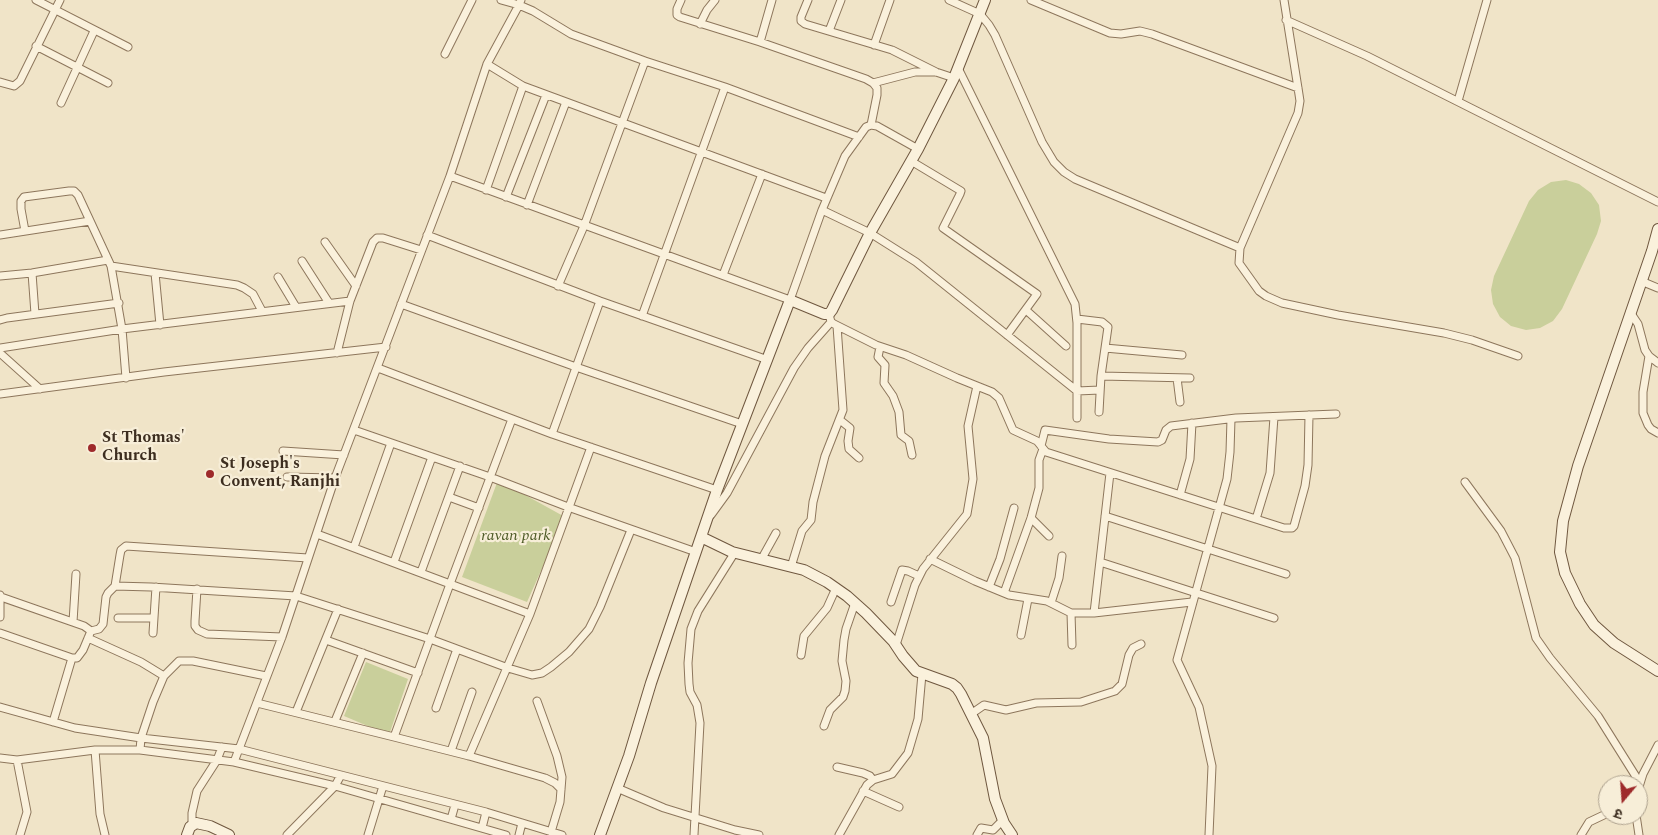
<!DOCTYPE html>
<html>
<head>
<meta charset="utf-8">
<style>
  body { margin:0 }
  #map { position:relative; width:1658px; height:835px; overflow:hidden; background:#f0e4c8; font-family:Spectral,"Noto Sans Devanagari",serif }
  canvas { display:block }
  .north { position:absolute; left:1598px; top:775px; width:50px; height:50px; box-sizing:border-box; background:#f7eed8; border:1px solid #ada18e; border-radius:50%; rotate:198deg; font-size:14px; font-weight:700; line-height:20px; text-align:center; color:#3d2e20 }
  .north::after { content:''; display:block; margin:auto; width:18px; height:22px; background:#9e2a2b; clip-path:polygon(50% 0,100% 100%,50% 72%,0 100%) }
</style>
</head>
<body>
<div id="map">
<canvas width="1658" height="835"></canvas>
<div class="north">उ</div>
</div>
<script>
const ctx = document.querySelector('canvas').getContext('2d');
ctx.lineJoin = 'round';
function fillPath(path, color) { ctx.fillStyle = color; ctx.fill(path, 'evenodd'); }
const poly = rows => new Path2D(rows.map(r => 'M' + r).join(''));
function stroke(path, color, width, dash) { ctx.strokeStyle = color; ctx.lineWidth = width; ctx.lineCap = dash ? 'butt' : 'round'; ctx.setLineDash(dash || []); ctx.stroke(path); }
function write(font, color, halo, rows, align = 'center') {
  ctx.font = font + ' Spectral,serif'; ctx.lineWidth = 4.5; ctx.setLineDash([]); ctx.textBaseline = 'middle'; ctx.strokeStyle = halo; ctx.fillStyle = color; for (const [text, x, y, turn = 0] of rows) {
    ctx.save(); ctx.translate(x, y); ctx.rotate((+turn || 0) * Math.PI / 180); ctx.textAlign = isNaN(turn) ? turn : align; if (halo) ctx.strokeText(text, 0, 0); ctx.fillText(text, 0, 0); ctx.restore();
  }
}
const green = poly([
  [1566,180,1579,184,1591,193,1599,205,1601,221,1597,234,1562,309,1553,321,1540,328,1526,330,1511,326,1500,317,1493,304,1491,290,1494,276,1529,201,1538,190,1551,182],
  [498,480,565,517,527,602,462,577],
  [366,662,408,679,389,735,344,716]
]);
const street = poly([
  [36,0,128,47],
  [501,0,519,5,521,0],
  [681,0,677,9,677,15,680,17,760,42,866,79,873,83,877,88,877,95,871,125],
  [808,0,801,17,801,21,805,24,892,50,936,72],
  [949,0,980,14,989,25,995,35,1042,142,1054,162,1064,172,1075,179,1240,248],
  [1031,0,1110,33,1121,34,1140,31,1152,34,1298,88],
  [1284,0,1298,88,1300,101,1298,113,1240,248,1239,263,1259,291,1266,296,1282,303,1338,315,1444,333,1472,340,1518,356],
  [1286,20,1367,56,1658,202],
  [700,24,707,10,715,0],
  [829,31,841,0],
  [760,42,772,0],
  [874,45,890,0],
  [36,46,108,83],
  [445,54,472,0],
  [487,64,523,86,826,198],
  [958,68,1075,304,1077,323,1077,418],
  [0,82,14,86,20,81,60,0],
  [873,83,915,72,936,72,954,78],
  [1458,101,1487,0],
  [61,103,94,31],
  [911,161,961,191,960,194,943,228,1037,294,1007,335],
  [450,176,487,64,519,5,533,11,571,34,645,61,725,87,859,137],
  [486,190,523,86],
  [506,197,546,95],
  [527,205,566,102],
  [822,210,845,156,866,127,871,125,877,126,918,149],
  [25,231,21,209,21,201,24,197,69,191,74,191,78,195,111,266,122,329,126,378],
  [0,235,90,221],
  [427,235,600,301,768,360],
  [325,242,356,286],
  [302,261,329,303],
  [111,266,237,285,244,288,253,294,262,311],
  [32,273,35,314],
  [155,273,160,325],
  [723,275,762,174],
  [0,276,32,273,108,260],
  [278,277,296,307],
  [1641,281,1658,288],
  [558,286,584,226,645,61],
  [401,304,576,367,742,424],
  [1026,310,1066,346],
  [1630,312,1638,324,1645,350,1649,356,1658,363],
  [829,314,831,322,834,324,876,345,906,355,957,378,992,392,999,398,1013,430,1037,441,1046,452,1284,528,1292,528,1294,526,1305,486,1308,465,1309,415],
  [642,316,725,87],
  [1077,319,1102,322,1108,327,1101,376,1099,412],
  [0,320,7,318,119,303],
  [880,347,878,357,885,365,884,383,893,396,899,412,901,435,909,441,912,455],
  [0,348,122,329,350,301],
  [1105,348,1182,355],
  [0,353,40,389],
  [337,353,350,301,373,242,377,238,383,238,421,250],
  [1649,356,1643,392,1643,413,1648,425,1651,429,1658,433],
  [378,368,552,434,717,490],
  [1101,376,1190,378],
  [1177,378,1180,402],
  [0,394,164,372,386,347],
  [840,420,850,428,848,441,849,449,859,458],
  [354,430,490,477,568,507,696,552],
  [552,434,600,301],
  [1041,446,1045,430,1109,439,1158,442,1162,440,1166,430,1171,426,1236,418,1336,414],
  [283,451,344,455],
  [287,477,335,478],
  [1465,482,1501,531,1515,558,1536,638,1550,658,1598,716,1640,783],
  [1180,495,1190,459,1192,423],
  [449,497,479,508],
  [711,515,727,493,794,368,808,348,831,322],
  [1105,516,1286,574],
  [1031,518,1049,536],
  [1256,519,1270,473,1274,417],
  [317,534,530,614],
  [354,547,391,443],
  [930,559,975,581,1009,595,1047,601,1071,613,1094,613,1192,602],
  [761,560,776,533],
  [394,562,432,457],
  [1100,562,1274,618],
  [791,567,802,531,811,520,813,502,825,456,843,410,837,326],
  [421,572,460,466],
  [115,586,151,587,296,596,430,639,508,668,532,675,542,673,551,667,569,652,589,629,600,607,631,530],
  [989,587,1000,559,1014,508],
  [197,589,195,621,195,626,198,630,207,634,282,637],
  [1004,593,1031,518,1039,488,1039,460,1043,449],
  [1,597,84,626,91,631,99,629,103,624,106,597,108,593,115,586,120,555,121,550,126,546,308,558],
  [891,602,902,570,908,571,919,576],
  [1051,603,1059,578,1062,556],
  [1071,613,1072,645],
  [1094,613,1110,473],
  [0,617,0,595],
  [118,618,154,618],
  [73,622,76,574],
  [0,633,72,658,77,658,83,650,91,631],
  [153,633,156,587],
  [1021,635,1028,599],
  [88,638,141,662,164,676],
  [326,640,418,673],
  [896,645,915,585,923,569,967,514,973,479,968,426,977,386],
  [801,655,804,636,827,608,836,588],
  [537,701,557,756,562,777,560,802,551,832],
  [257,703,394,737,450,584,512,419],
  [0,707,75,728,141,738,239,749,486,812,562,835],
  [436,708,457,649],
  [296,712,338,609],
  [971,714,984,705,1006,710,1036,703,1081,702,1115,691,1122,684,1129,655,1133,648,1141,644],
  [335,721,363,653],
  [53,722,72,658],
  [824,726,830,710,843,697,845,691,846,681,842,661,844,640,846,629,855,603],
  [394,737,469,756,545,778,555,783,561,789],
  [95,750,100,814,105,835],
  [140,750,141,738,153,702,164,676,179,661,193,661,266,676],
  [451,751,472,692],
  [469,756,530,614,591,447],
  [0,758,17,760,95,750,140,750,234,762,335,786,506,835],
  [17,760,27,812,20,835],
  [234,762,282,637,335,478,450,176,790,300,822,210,870,233,916,262,1077,391,1100,390],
  [837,767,863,773,870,776,873,780],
  [617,788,664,808,735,830,759,835],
  [1638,790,1643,774,1658,745],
  [863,791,899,807],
  [1636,815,1639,835],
  [451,819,455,805],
  [192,824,192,813,197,791,217,760,222,747],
  [482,828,486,812],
  [287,835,335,786,341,775],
  [368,835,383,786],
  [519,835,522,823],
  [694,835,700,723,697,705,690,692,689,684,688,663,691,629,698,611,735,552],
  [839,835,867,785,873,780,892,774,908,753,918,719,922,674],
  [977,835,981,828,993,830,1003,820],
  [1209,835,1212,766,1199,707,1177,660,1227,479,1230,452,1231,419],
  [1581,835,1589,822,1608,813]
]);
const secondary = poly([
  [1658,229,1652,251,1578,466,1563,521,1560,552,1565,573,1580,604,1594,625,1614,643,1658,671],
  [701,537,732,552,804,570,827,582,847,596,866,613,893,641,903,656,916,671,952,684,957,688,961,694,983,738,995,799,1004,823,1012,835],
  [187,835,190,827,196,823,210,826,229,835],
  [600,835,629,756,651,683,717,490,790,300,824,314,829,314,832,310,870,233,918,149,954,78,985,0]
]);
const markers = [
  [92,448,5,"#9e2a2b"],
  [210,474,5,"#9e2a2b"]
];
const poiNames = [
  ["St Thomas'",102,439],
  ["Church",102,457],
  ["St Joseph's",220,465],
  ["Convent, Ranjhi",220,483]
];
const parkNames = [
  ["ravan park",516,537]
];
fillPath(green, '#c9cf9b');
stroke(street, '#8d765c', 9);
stroke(secondary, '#6f573f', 12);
stroke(street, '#faf1dc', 7);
stroke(secondary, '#faf1dc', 10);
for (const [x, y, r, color] of markers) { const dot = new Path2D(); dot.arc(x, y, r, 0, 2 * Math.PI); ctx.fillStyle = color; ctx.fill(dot); stroke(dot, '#f7eed8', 2); }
write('bold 16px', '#3d2e20', '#f7eed8', poiNames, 'left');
write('italic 16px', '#4d5a26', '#f7eed8', parkNames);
</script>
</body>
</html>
